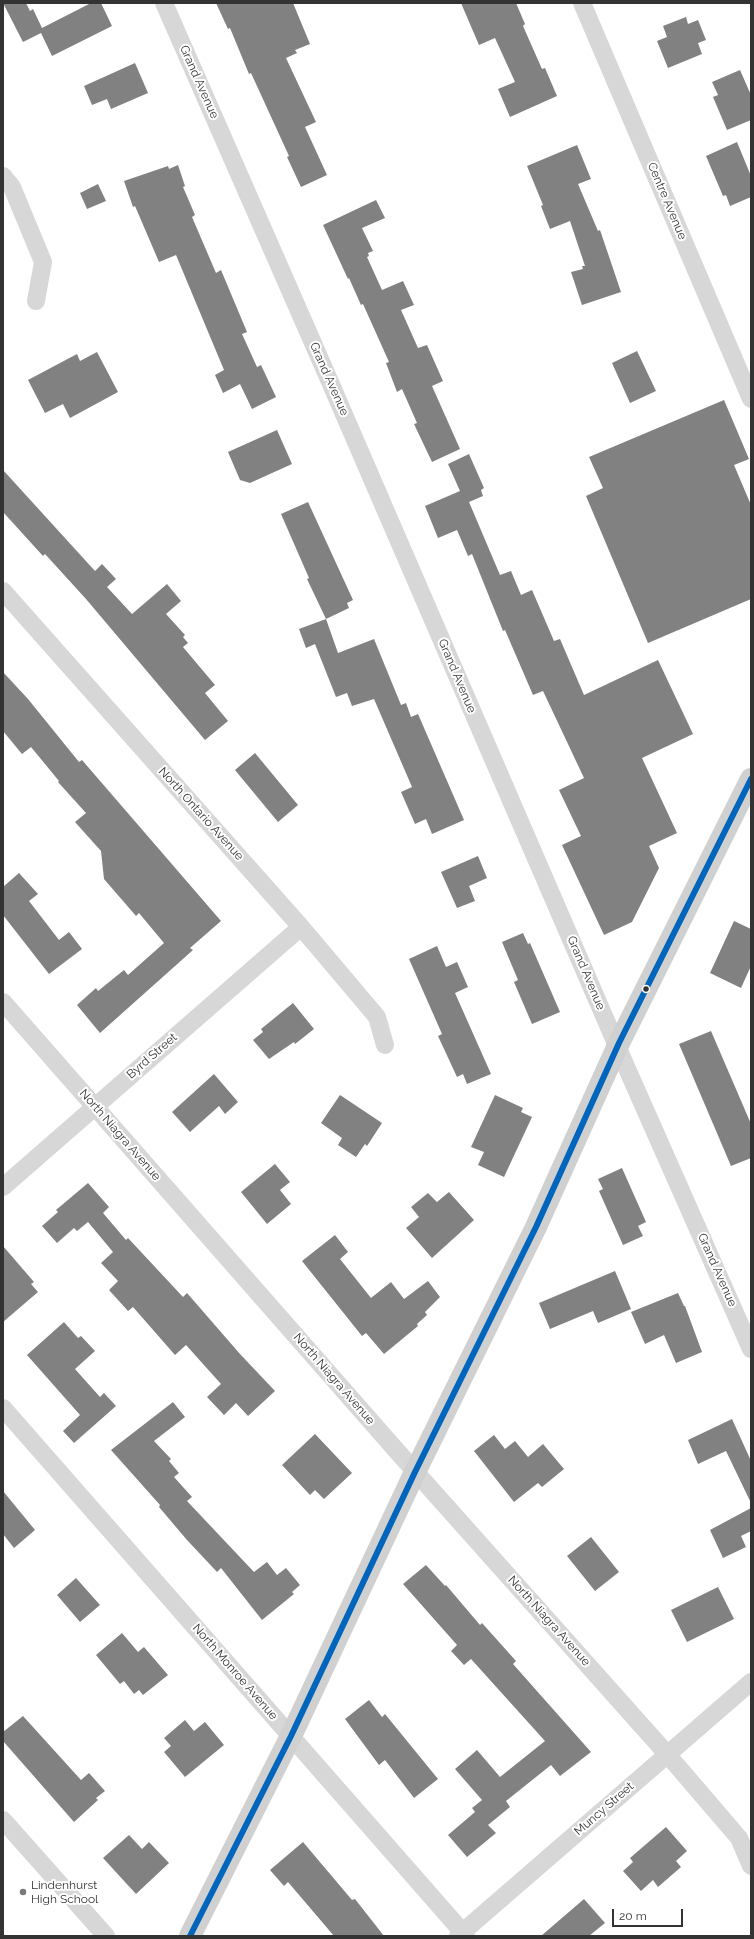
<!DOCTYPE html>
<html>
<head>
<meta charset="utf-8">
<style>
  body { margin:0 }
  #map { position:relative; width:754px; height:1939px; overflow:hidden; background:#fff; font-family:Raleway,sans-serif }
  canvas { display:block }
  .frame { position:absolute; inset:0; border:4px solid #333; pointer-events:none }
  .scale { position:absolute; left:612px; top:1909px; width:71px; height:18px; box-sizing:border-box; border:2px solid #333; border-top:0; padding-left:5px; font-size:12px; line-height:14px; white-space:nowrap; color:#333; -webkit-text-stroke:3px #fff; paint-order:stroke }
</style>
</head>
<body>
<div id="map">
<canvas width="754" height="1939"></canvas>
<div class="frame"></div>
<div class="scale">20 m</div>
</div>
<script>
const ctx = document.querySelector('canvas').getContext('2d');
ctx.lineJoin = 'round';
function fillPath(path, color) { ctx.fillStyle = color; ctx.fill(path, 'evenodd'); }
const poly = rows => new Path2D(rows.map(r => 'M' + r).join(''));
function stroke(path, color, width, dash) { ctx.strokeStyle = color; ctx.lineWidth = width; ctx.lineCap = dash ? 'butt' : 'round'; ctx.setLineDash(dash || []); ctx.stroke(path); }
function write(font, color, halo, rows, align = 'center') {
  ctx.font = font + ' Raleway,sans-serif'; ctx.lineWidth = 4; ctx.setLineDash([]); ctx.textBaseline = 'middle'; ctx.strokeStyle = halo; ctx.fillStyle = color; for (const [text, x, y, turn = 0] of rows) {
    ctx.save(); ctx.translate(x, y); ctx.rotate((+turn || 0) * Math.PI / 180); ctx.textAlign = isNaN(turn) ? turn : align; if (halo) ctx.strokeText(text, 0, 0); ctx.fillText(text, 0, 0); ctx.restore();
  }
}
const building = poly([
  [3,3,26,3,30,11,33,9,42,28,91,3,101,3,112,26,52,56,41,33,23,42],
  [216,3,293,3,310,44,295,50,297,53,286,58,316,122,305,127,327,175,301,187,287,157,289,156,251,73,249,74,230,28,228,29],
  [461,3,516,3,525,24,523,26,542,69,545,68,557,96,510,117,498,89,515,82,495,38,479,45],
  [686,17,688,24,698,20,706,40,698,43,702,54,668,68,657,41,667,37,663,26],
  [135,63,148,93,111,109,107,99,92,105,84,86],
  [740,70,751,95,751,120,727,130,713,97,718,95,712,82],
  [737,142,751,176,751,197,730,206,726,195,723,196,706,156],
  [577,145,591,179,578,184,598,231,600,230,621,292,582,305,571,272,583,269,582,266,585,266,570,221,550,229,541,206,543,205,527,166],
  [178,165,185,186,183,187,195,215,192,217,216,273,221,270,247,332,242,334,257,367,261,365,276,397,252,409,240,384,223,393,215,375,224,370,176,255,159,262,135,206,133,207,124,181,168,166,169,169],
  [98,184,106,201,87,209,80,193],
  [376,200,385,218,362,228,373,251,368,253,369,256,367,257,382,290,403,281,414,305,401,310,418,348,427,345,443,381,432,386,460,449,432,462,414,424,417,423,402,389,397,392,386,363,389,362,363,304,361,305,349,278,348,279,323,225],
  [637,351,656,391,630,403,612,363],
  [97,352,118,392,70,418,63,404,45,413,28,380,77,354,80,361],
  [724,400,749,459,734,465,751,505,751,599,648,643,586,496,603,488,589,457],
  [277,430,292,464,250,483,240,480,228,452],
  [469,454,484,488,481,490,483,496,469,502,500,575,511,571,521,595,532,590,554,641,560,639,584,695,658,660,693,734,642,758,677,833,649,846,659,868,632,922,604,935,562,845,581,836,559,790,584,778,543,691,533,695,505,630,503,631,472,554,468,556,457,530,438,538,425,506,460,491,448,464],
  [3,470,95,571,102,564,116,579,107,587,132,614,167,584,181,601,166,614,185,635,183,637,188,643,183,647,215,685,205,693,228,721,205,740,86,599,45,554,43,556,3,512],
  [308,502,353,600,347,603,349,608,326,619,307,579,309,578,281,514],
  [326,619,338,653,374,639,401,705,406,703,411,717,418,714,464,820,432,834,426,819,415,824,401,792,412,787,374,699,352,706,347,693,336,697,315,644,306,648,299,629],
  [3,672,28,699,79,762,82,760,221,921,190,948,193,950,100,1033,77,1005,96,988,98,991,124,970,128,975,164,943,139,913,136,916,104,879,101,851,75,822,86,813,58,782,59,781,31,747,22,754,3,731],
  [255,753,298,805,278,822,235,770],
  [478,856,487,878,469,886,475,901,457,908,441,872],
  [19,873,38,894,29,901,59,940,69,932,82,949,49,974,3,915,3,887],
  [734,921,751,929,751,966,741,988,710,973],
  [523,933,528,944,530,943,560,1012,532,1024,514,982,518,980,502,942],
  [437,946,446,967,457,962,468,987,455,993,491,1074,467,1084,463,1074,457,1077,438,1036,442,1034,409,959],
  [293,1003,314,1029,295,1044,294,1042,269,1059,253,1040,263,1032,261,1029],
  [711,1031,751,1124,751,1158,731,1166,679,1044],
  [214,1074,238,1102,225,1114,219,1106,190,1132,172,1112],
  [340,1095,382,1123,367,1146,365,1144,356,1157,338,1145,342,1138,321,1123],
  [495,1095,523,1108,521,1112,532,1117,504,1177,478,1165,484,1152,471,1147],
  [275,1164,290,1182,280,1190,291,1204,267,1224,241,1192],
  [622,1168,646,1222,638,1226,643,1236,623,1245,599,1191,603,1189,598,1179],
  [88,1183,109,1207,103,1213,126,1240,128,1238,183,1297,187,1293,240,1354,275,1391,248,1416,236,1403,224,1415,207,1397,221,1384,186,1345,175,1355,133,1307,128,1311,109,1290,118,1281,101,1263,113,1252,88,1222,77,1231,74,1228,57,1243,42,1226,58,1212,56,1210],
  [449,1192,474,1220,432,1258,406,1228,419,1217,411,1207,428,1193,437,1202],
  [335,1235,348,1252,340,1259,371,1298,391,1282,404,1299,428,1281,440,1297,425,1312,427,1315,417,1324,418,1326,384,1354,366,1333,362,1336,302,1261],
  [3,1246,34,1282,31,1284,38,1292,3,1322],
  [615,1271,631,1309,598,1323,593,1311,550,1329,539,1303],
  [678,1293,684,1306,685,1306,702,1352,676,1363,664,1335,645,1344,631,1312],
  [64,1322,78,1338,81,1336,95,1351,75,1369,100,1397,104,1393,116,1406,74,1443,63,1431,80,1415,27,1355],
  [173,1402,185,1417,154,1441,171,1459,169,1461,179,1473,174,1477,192,1497,187,1501,254,1572,267,1562,277,1575,286,1568,300,1585,292,1592,294,1594,262,1620,221,1568,217,1572,187,1540,159,1507,160,1505,111,1450],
  [732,1419,751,1461,751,1503,726,1451,698,1464,688,1440],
  [315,1434,352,1473,324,1499,315,1490,310,1495,282,1465],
  [494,1435,505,1449,515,1441,528,1457,543,1444,564,1469,542,1487,538,1483,514,1502,474,1451],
  [3,1491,35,1530,14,1548,3,1534],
  [751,1508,751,1531,741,1536,746,1547,723,1558,710,1530],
  [591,1537,619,1572,595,1591,567,1556],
  [426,1565,445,1586,446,1585,480,1625,482,1623,516,1661,513,1664,591,1752,560,1776,551,1765,506,1801,510,1807,488,1825,496,1833,467,1857,448,1835,475,1812,472,1808,482,1800,455,1769,477,1750,500,1777,545,1741,471,1659,464,1665,451,1651,457,1645,403,1584],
  [76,1578,100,1605,80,1622,57,1595],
  [718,1587,734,1619,687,1642,671,1610],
  [122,1633,138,1652,144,1647,168,1675,143,1695,139,1690,134,1694,124,1681,120,1684,96,1655],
  [369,1700,382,1717,385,1714,438,1779,414,1798,385,1760,379,1765,345,1719],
  [23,1716,81,1780,89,1773,105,1791,96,1798,98,1800,74,1822,3,1741,3,1732],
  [185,1720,194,1731,205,1722,224,1745,185,1777,164,1752,171,1746,164,1738],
  [666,1827,687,1851,676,1861,681,1867,658,1887,653,1880,641,1891,623,1871,633,1862,630,1858],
  [129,1835,142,1849,149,1842,169,1863,136,1894,103,1858],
  [303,1842,352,1900,355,1899,384,1936,334,1936,288,1882,284,1886,270,1870],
  [584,1899,605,1923,589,1936,541,1936]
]);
const street = poly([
  [164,3,327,375,617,1046,751,1349],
  [582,3,751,399],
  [3,176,12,187,43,262,36,301],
  [3,591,301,927,377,1017,385,1045],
  [3,1002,396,1450,667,1754,739,1838,751,1866],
  [3,1187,301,927],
  [3,1408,466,1936],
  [3,1820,106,1936],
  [458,1936,751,1682]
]);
const secondary = poly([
  [190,1936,291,1736,415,1472,536,1227,619,1043,751,779]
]);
const bus1 = poly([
  [190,1936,291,1736,415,1472,536,1227,619,1043,751,779]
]);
const markers = [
  [646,989,3.5,"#333"],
  [23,1892,4,"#7a7a7a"]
];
const streetNames = [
  ["Grand Avenue",199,82,66],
  ["Centre Avenue",667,201,67],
  ["Grand Avenue",329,379,66],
  ["Grand Avenue",457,676,67],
  ["North Ontario Avenue",201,814,48],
  ["Grand Avenue",586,973,67],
  ["Byrd Street",152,1056,-41],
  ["North Niagra Avenue",120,1135,49],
  ["Grand Avenue",717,1270,66],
  ["North Niagra Avenue",334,1379,49],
  ["North Niagra Avenue",549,1621,48],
  ["North Monroe Avenue",235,1672,49],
  ["Muncy Street",604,1809,-41]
];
const poiNames = [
  ["Lindenhurst",31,1885],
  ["High School",31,1899]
];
fillPath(building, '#818181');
stroke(street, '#d7d7d7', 18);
stroke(secondary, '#d0d0d0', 22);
stroke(bus1, '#0065bd', 6);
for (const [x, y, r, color] of markers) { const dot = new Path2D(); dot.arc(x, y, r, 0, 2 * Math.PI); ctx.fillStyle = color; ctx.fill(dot); stroke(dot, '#fff', 1.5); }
write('12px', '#333', '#fff', streetNames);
write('12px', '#333', '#fff', poiNames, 'left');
</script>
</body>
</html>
